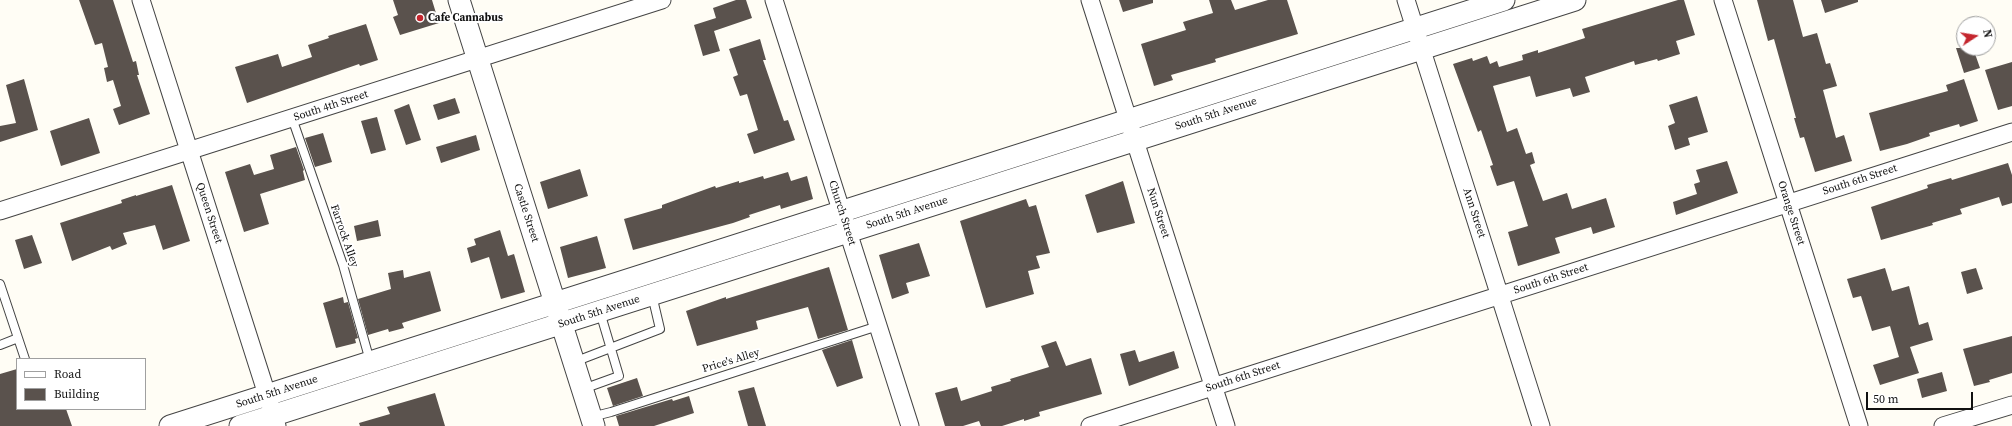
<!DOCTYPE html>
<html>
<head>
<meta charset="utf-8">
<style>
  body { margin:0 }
  #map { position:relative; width:2012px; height:426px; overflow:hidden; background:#fffdf5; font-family:"Source Serif 4",serif }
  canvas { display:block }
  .legend { position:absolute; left:16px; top:358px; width:130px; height:52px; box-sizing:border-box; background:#fff; border:1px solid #a0a0a0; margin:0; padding:5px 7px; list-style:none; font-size:12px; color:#111 }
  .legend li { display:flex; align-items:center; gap:8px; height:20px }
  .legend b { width:20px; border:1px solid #a0a0a0 }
  .north { position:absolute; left:1956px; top:16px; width:40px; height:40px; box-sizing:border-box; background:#fff; border:1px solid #a0a0a0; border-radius:50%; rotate:78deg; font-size:11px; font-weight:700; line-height:16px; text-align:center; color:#111 }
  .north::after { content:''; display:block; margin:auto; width:14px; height:18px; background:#c4262e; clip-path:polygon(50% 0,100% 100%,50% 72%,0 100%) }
  .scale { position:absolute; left:1866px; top:392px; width:107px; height:18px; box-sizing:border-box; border:2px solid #111; border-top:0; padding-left:5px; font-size:12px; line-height:14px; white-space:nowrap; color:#111; -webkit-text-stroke:3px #fff; paint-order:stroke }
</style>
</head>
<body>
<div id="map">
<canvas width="2012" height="426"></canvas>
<ul class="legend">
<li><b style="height:5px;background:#fff"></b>Road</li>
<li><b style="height:11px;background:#5a524d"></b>Building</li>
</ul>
<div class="north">N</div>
<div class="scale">50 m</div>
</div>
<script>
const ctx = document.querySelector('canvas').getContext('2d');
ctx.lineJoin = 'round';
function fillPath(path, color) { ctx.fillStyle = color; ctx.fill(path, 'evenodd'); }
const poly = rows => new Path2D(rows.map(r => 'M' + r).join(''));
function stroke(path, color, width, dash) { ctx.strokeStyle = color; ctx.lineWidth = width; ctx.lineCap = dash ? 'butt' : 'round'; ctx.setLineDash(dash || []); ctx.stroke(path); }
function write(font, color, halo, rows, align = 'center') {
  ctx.font = font + ' "Source Serif 4",serif'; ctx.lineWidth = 4; ctx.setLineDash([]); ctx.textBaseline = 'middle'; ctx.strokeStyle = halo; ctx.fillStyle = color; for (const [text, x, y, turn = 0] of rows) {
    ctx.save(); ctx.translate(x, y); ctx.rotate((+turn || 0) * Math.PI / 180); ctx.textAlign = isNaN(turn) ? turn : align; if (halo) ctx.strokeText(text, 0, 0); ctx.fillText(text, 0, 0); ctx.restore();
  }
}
const building = poly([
  [79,0,113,0,133,62,136,61,139,75,137,75,150,114,119,125,113,109,121,106,113,80,107,82,104,68,108,67,102,43,95,45],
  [393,0,432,0,439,23,400,35,393,17,398,15],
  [736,0,746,0,752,18,714,31,720,51,703,56,694,25,716,18,713,8],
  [1119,0,1153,0,1153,3,1123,12],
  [1209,0,1231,0,1235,10,1268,0,1287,0,1298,34,1215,59,1216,62,1171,75,1173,80,1154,86,1141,44,1186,30,1183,22,1213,13],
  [1678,0,1684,0,1695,35,1676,41,1680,54,1658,61,1657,59,1635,65,1634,61,1585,77,1590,92,1573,97,1570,88,1536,97,1530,76,1493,86,1507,132,1517,128,1526,154,1532,152,1535,163,1530,165,1543,201,1567,193,1572,209,1606,198,1615,227,1593,234,1591,227,1555,238,1560,253,1518,266,1508,232,1528,226,1514,181,1497,186,1490,166,1493,165,1481,130,1478,132,1453,64,1472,58,1473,61,1487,56,1490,64,1497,61,1499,67,1523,60,1522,55,1538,50,1538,53,1585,38,1582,29],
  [1757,0,1793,0,1803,37,1817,33,1826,64,1830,63,1837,86,1823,90,1836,138,1844,135,1852,161,1815,172,1804,137,1800,138,1794,118,1796,118,1774,39,1768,41],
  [1821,0,1858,0,1858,2,1825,13],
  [366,24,378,60,360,66,359,64,247,103,235,67,278,54,282,67,312,57,308,45,329,38,328,36],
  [760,39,766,60,763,60,784,121,788,120,795,140,754,154,747,134,758,130,747,94,740,96,733,77,738,75,729,49],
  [1956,48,1973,48,1980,68,1964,73],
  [2012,62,2012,106,1998,110,1985,70],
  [24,79,38,130,0,142,0,126,16,123,6,85],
  [1964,79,1978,121,1960,127,1959,124,1929,133,1930,136,1907,144,1880,151,1869,113,1948,91,1946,85],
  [1697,96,1708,132,1688,138,1690,145,1675,150,1668,126,1675,123,1669,105],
  [455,98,460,113,438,120,433,105],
  [409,104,421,140,406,145,394,110],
  [377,117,386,150,371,154,361,121],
  [89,118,100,153,61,166,50,131],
  [323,133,332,162,315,167,305,138],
  [476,135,480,150,441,163,436,147],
  [296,147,304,170,303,171,305,180,260,194,269,224,244,232,225,172,250,164,254,175,274,169,270,155],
  [1727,161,1738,193,1676,215,1673,202,1697,194,1694,184,1700,182,1696,170],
  [2008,163,2012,175,2012,203,2002,206,1999,197,1960,209,1962,214,1932,223,1933,225,1881,240,1871,207,1928,188,1927,185,1951,178,1952,180],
  [580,169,588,196,548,209,540,182],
  [788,172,791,181,807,176,813,199,781,209,780,205,749,215,750,217,733,223,633,250,624,219,662,208,662,205,715,186,716,188,739,181,739,183,763,176,764,179],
  [1123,181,1135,223,1097,233,1085,195],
  [172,185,190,241,163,250,155,225,123,233,127,244,112,250,110,246,72,261,60,223,122,203,121,200,136,195,136,196],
  [1026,199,1029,207,1036,205,1050,253,1036,256,1040,268,1028,271,1034,294,986,308,960,221],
  [378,220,381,236,357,241,354,226],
  [500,230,508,256,514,254,525,292,501,299,489,257,471,263,467,248,476,245,474,239],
  [32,235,42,263,24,269,15,240],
  [597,236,606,268,568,278,560,247],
  [919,243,930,276,906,283,909,293,892,299,879,255],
  [829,267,848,330,818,339,808,307,756,321,758,329,697,346,686,311,726,297,726,299],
  [1885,268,1892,291,1909,286,1919,325,1928,322,1933,340,1910,347,1919,373,1880,385,1873,365,1899,357,1890,326,1872,331,1861,296,1853,298,1847,279],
  [1976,268,1983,289,1967,294,1961,272],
  [403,270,404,278,430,271,441,311,402,323,404,328,389,332,388,329,368,335,358,299,391,289,388,273],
  [343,297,344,303,348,302,358,338,355,339,356,343,336,348,323,303],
  [2012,336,2012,373,1989,380,1990,382,1974,386,1963,349],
  [852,340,863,378,837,387,822,350],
  [1056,341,1066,366,1091,358,1102,394,1039,412,1040,416,1024,421,1024,419,1002,426,981,426,979,421,963,426,945,426,935,393,957,387,961,401,992,391,991,387,1011,381,1010,379,1049,367,1041,346],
  [1135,350,1139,362,1174,351,1179,368,1129,386,1120,354],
  [17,369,17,409,66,409,72,426,0,426,0,374],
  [1942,372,1947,391,1922,398,1917,379],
  [637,378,643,396,613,406,607,388],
  [754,387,766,426,748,426,738,391],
  [435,393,445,426,360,426,359,423,390,414,387,407],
  [689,396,694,413,654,426,619,426,616,416,672,399,673,401]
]);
const service = poly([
  [292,118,343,265,370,361],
  [0,284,25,359],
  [0,345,18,338],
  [574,362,660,329,652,295],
  [583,389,619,376,600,312],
  [591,417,611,412,878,326]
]);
const minor = poly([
  [141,0,277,426],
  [774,0,910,426],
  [1090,0,1226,426],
  [1406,0,1541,426],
  [1723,0,1859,426],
  [0,211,662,0],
  [1090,426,2012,132],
  [1943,426,2012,405]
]);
const tertiary = poly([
  [459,0,594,426],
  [170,426,1504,0],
  [240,426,1575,0]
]);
const markers = [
  [420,18,4,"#c4262e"]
];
const poiNames = [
  ["Cafe Cannabus",428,18]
];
const streetNames = [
  ["South 4th Street",331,106,-18],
  ["South 5th Avenue",1216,114,-18],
  ["South 6th Street",1860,180,-18],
  ["Queen Street",209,213,72],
  ["Castle Street",526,213,72],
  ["Church Street",842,213,72],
  ["South 5th Avenue",907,213,-18],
  ["Nun Street",1158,213,72],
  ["Ann Street",1474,213,72],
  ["Orange Street",1791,213,72],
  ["Farrock Alley",344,236,71],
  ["South 6th Street",1551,279,-18],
  ["South 5th Avenue",599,312,-18],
  ["Price's Alley",731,361,-17],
  ["South 6th Street",1243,377,-18],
  ["South 5th Avenue",277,392,-18]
];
fillPath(building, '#5a524d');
stroke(service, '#444', 10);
stroke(minor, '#444', 19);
stroke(tertiary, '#444', 23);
stroke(service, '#fff', 8);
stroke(minor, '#fff', 17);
stroke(tertiary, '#fff', 21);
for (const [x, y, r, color] of markers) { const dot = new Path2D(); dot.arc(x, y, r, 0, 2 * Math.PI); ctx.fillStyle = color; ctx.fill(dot); stroke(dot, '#fff', 1.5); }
write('bold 11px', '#111', '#fff', poiNames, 'left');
write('11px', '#111', '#fff', streetNames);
</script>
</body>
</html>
